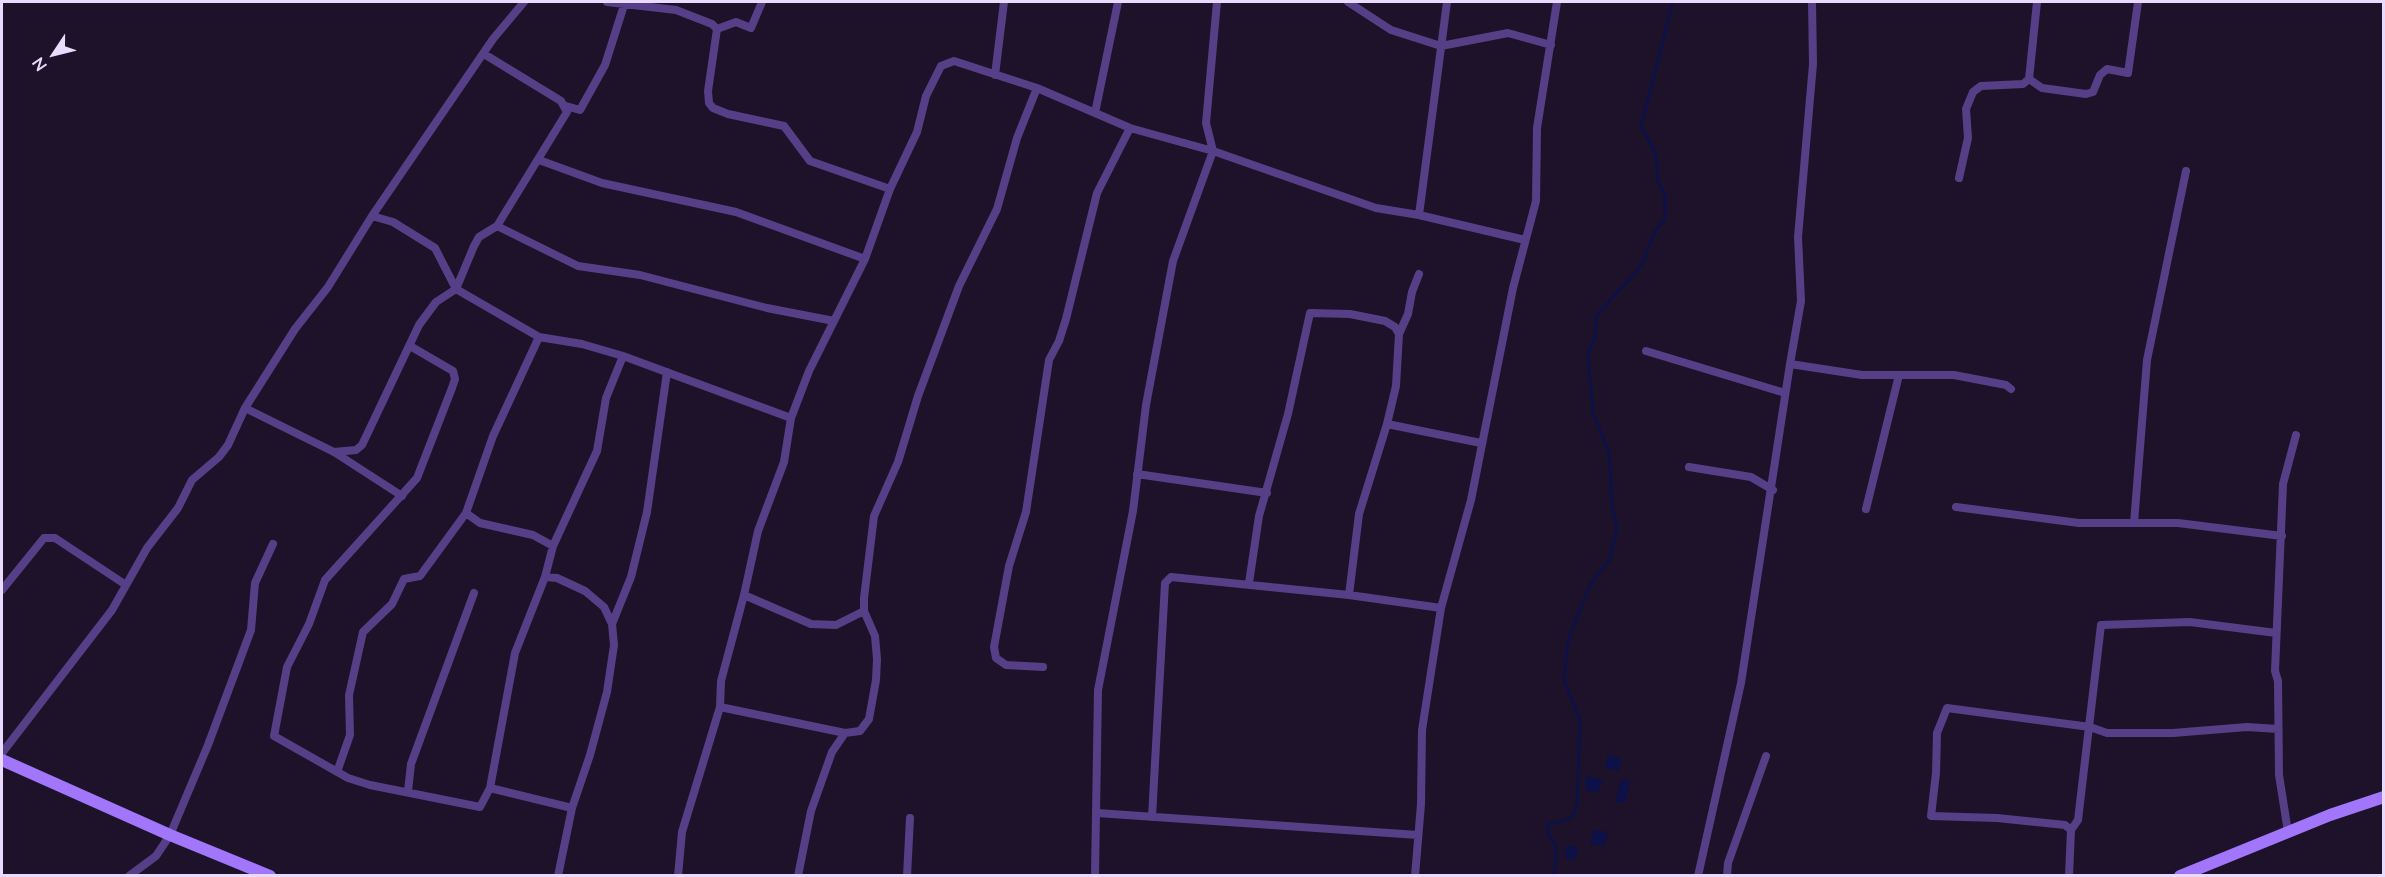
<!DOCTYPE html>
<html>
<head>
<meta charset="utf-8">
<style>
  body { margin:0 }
  #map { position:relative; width:2385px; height:877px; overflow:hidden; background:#1d122a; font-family:Lato,sans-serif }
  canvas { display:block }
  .frame { position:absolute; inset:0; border:3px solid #eadbfe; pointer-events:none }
  .north { position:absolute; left:24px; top:24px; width:60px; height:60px; -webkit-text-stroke:4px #1d122a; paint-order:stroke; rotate:235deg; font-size:16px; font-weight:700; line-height:24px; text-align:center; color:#eadbfe }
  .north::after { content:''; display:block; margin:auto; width:21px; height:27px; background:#eadbfe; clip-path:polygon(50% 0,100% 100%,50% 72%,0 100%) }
</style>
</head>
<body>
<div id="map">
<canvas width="2385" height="877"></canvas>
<div class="frame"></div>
<div class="north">N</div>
</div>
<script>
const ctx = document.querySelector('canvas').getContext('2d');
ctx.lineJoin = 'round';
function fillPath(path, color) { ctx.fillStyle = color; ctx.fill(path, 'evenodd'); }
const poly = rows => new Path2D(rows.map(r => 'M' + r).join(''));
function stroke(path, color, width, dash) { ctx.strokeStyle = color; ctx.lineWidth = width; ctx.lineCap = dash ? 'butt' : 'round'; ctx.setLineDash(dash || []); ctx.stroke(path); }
const water = poly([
  [1608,754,1622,759,1618,771,1605,768],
  [1586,776,1603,780,1598,793,1585,790],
  [1620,780,1630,781,1625,803,1616,802],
  [1593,830,1608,832,1604,846,1590,844],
  [1567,845,1579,848,1574,860,1564,857]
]);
const stream = poly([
  [1552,876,1555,870,1556,845,1548,835,1548,823,1561,822,1573,816,1577,805,1580,720,1564,680,1568,640,1590,585,1610,559,1617,528,1612,505,1609,453,1593,413,1588,354,1595,338,1596,316,1641,266,1655,231,1665,219,1665,194,1658,182,1656,154,1641,126,1673,2]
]);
const minor = poly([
  [607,2,676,10,712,24,717,29,708,91,709,103,713,108,728,114,784,126,810,161,890,189],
  [1348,2,1391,30,1441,46,1508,33,1551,45],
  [717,29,736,22,751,28,762,2],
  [995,75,1004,2],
  [2029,79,2042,88,2086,94,2093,92,2100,75,2107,69,2128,73,2138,2],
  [2029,79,2037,2],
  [566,106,580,110,605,65,625,2],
  [1095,113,1118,2],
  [539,160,602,183,736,212,865,259],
  [1959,178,1968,138,1966,109,1973,92,1981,86,2023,84,2029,79],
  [1419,215,1447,2],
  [372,216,393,222,435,248,456,289,539,337,582,344,623,356,791,418],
  [497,226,578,266,640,275,767,308,834,321],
  [1399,334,1408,314,1412,292,1419,274],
  [410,346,453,371,455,379,452,388,417,478,325,580,309,624,287,667,274,736,348,778,370,785,480,807,490,788,572,808],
  [1646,351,1785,393],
  [1790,364,1801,301,1798,237,1813,64,1812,2],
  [245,408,334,452,402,496],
  [1387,424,1481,443],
  [334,452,356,450,362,445,419,325,436,302,456,289,474,246,479,237,497,226,567,112,561,101,484,54],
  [1689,467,1751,477,1773,490],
  [1137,474,1267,493],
  [1956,507,2079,523,2178,523,2282,536],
  [1866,509,1899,375],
  [466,513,480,523,533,535,553,546],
  [2134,523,2147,360,2186,171],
  [545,577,557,578,585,591,604,607,612,624,614,645,607,692,590,755,572,808,558,876],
  [1249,583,1259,516,1288,414,1310,313,1350,314,1385,321,1395,327,1399,334,1396,386,1387,424,1359,514,1349,595],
  [2,590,44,538,55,538,126,585],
  [744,595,811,624,836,625,864,611],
  [612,624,631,577,647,512,667,372],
  [1043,667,1006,665,996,658,994,647,1009,566,1026,512,1049,360,1059,341,1066,319,1097,193,1130,128],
  [720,707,845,733],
  [2,753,112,610,147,548,178,508,192,480,219,457,228,445,245,408,295,329,328,287,372,216,493,39,524,2],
  [337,772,350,735,349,695,363,632,392,604,404,579,420,576,466,513,493,436,539,337],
  [490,788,515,653,545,577,553,546,597,451,606,398,623,356],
  [408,791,411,764,474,593],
  [1097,813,1418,835],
  [1152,817,1165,583,1171,577,1349,595,1441,608],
  [2071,830,2078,820,2101,625,2190,622,2276,633],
  [2288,832,2279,775,2278,681,2275,671,2283,484,2296,435],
  [129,876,156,856,170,835,208,745,251,630,255,583,273,544],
  [678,876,682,832,720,707,721,681,744,595,758,531,784,462,791,418,809,371,865,259,890,189,917,132,926,96,941,66,954,61,1037,88,1130,128,1213,151,1376,208,1419,215,1525,240],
  [798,876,811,811,832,752,845,733,860,731,869,719,876,680,877,659,875,636,864,611,864,598,874,516,898,462,918,396,959,286,997,209,1017,138,1037,88],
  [907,876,910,818],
  [1095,876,1098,690,1133,511,1146,405,1173,261,1213,151,1206,123,1217,2],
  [1415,876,1421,804,1422,730,1441,608,1471,500,1513,288,1536,201,1537,128,1557,2],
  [1698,876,1741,683,1790,364,1862,375,1954,375,2006,385,2011,389],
  [1727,876,1728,863,1766,756],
  [2069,876,2071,830,2065,825,1997,818,1931,816,1936,773,1937,733,1947,708,2090,727,2107,733,2173,733,2247,727,2278,729]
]);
const secondary = poly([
  [2,760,170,835,270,876],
  [2180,876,2330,815,2384,797]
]);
fillPath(water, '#0d1147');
stroke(stream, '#0d1147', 3);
stroke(minor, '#573f87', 8);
stroke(secondary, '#a176fa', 12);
</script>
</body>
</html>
